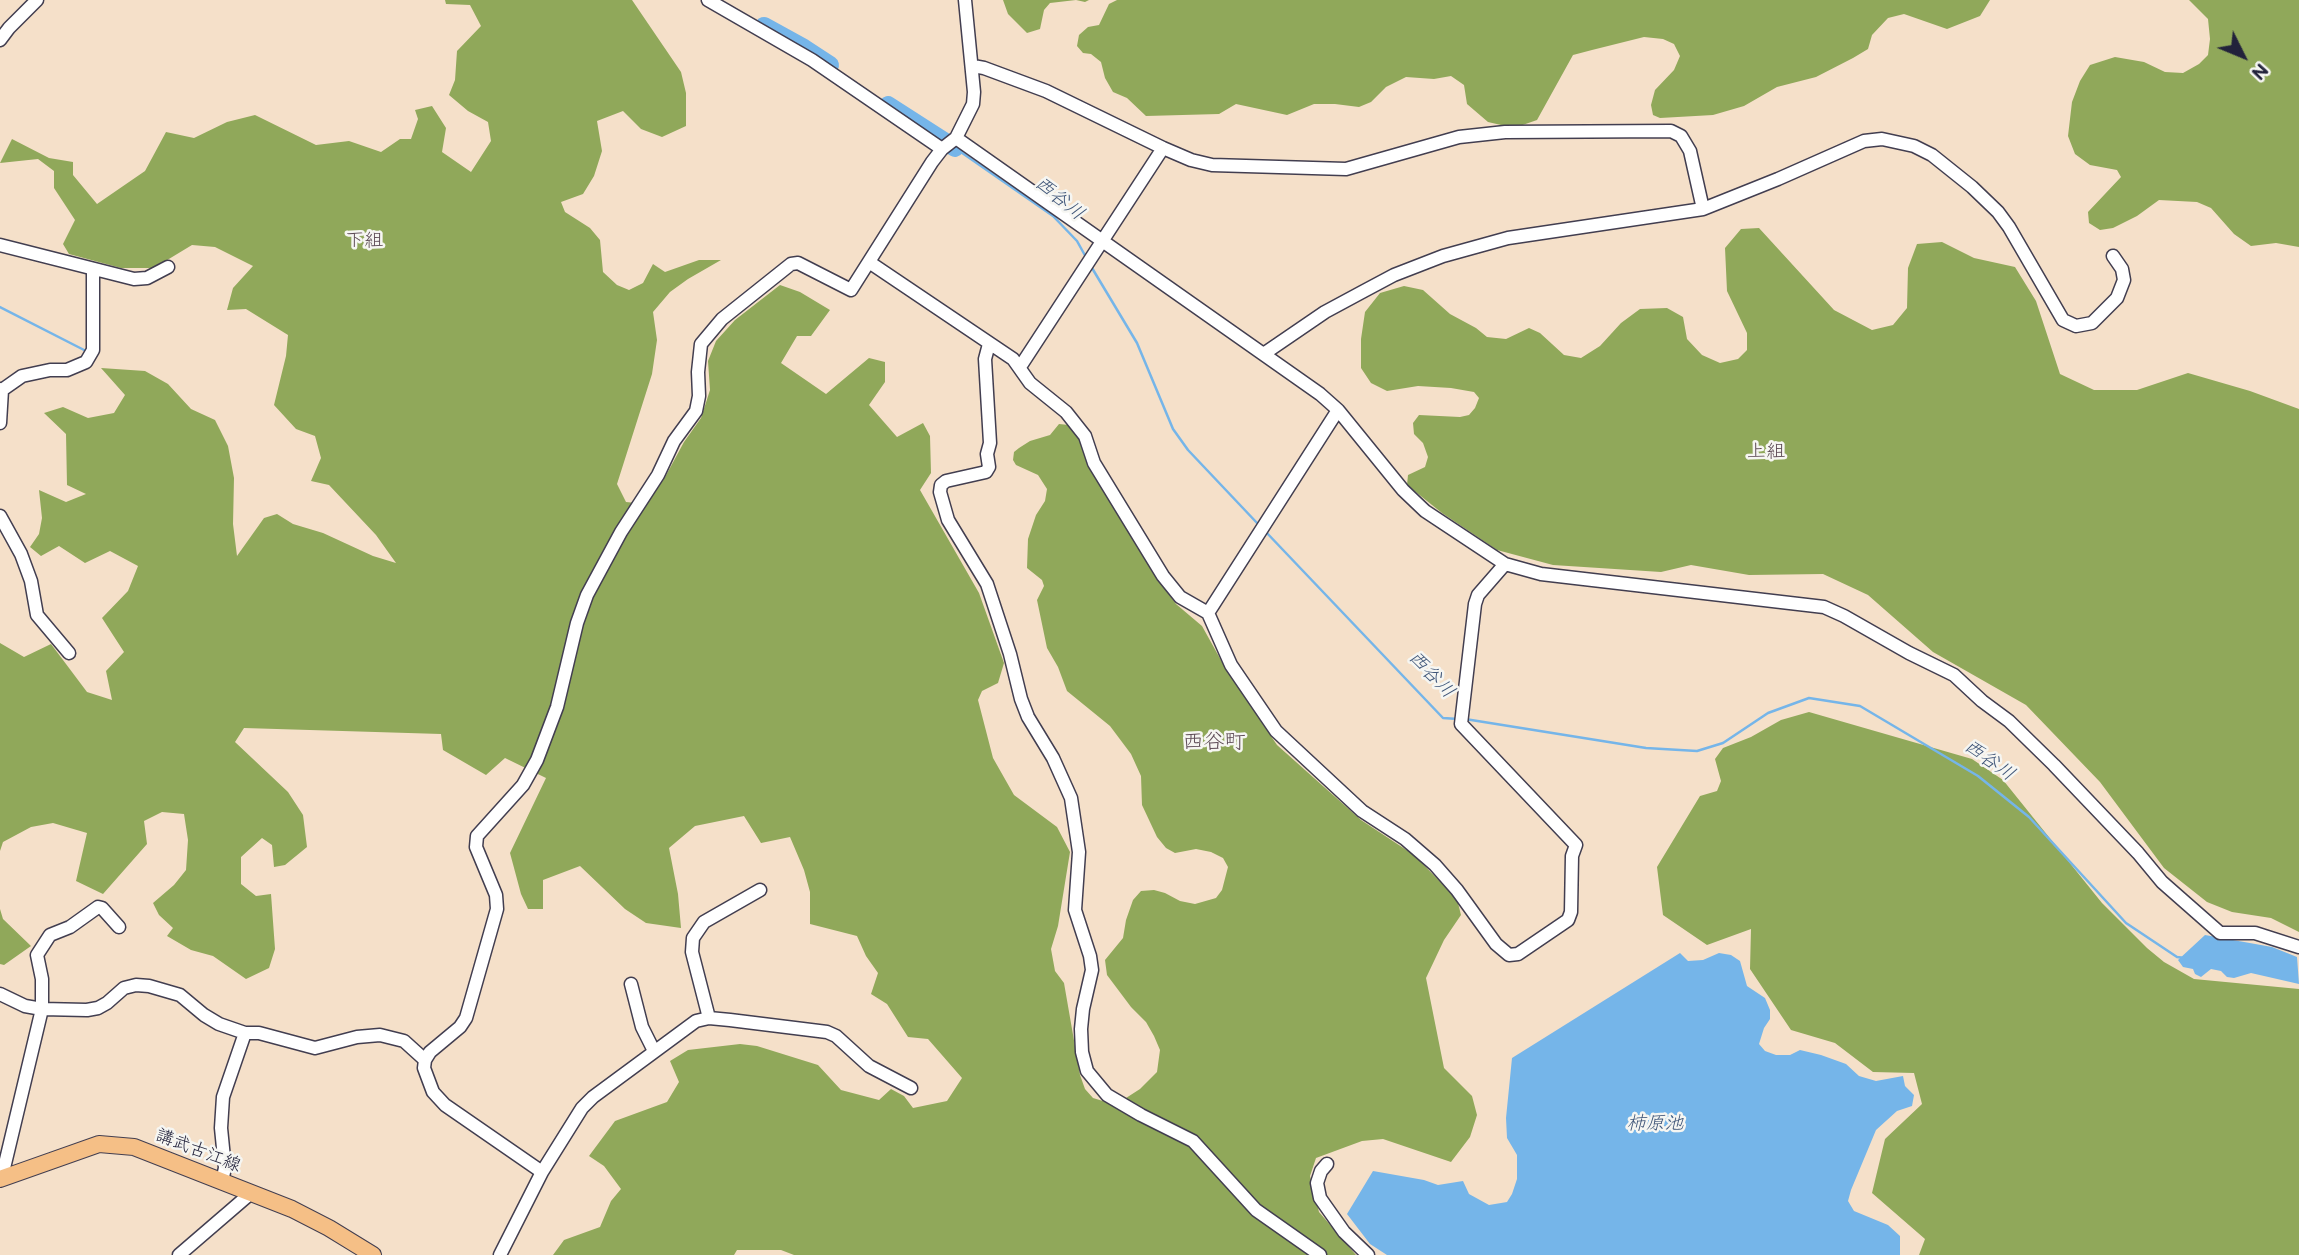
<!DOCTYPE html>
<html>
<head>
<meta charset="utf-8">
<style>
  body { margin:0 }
  #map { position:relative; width:2299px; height:1255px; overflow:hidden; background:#f5e0c9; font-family:"Balsamiq Sans",sans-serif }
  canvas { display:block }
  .north { position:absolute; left:2208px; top:21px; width:70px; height:70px; -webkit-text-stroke:5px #f6f6f2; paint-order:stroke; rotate:133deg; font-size:19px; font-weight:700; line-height:28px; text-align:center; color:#22223b }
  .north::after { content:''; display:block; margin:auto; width:24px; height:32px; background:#22223b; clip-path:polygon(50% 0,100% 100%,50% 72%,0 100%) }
</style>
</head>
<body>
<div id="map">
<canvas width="2299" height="1255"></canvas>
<div class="north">N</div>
</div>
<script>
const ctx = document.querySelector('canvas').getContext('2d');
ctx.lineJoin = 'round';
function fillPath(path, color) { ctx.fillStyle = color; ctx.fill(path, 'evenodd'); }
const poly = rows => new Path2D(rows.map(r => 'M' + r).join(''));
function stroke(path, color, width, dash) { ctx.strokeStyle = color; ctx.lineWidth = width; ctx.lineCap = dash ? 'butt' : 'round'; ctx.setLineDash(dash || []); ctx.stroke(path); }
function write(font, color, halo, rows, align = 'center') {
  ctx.font = font + ' "Balsamiq Sans","Klee One",sans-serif'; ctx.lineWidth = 5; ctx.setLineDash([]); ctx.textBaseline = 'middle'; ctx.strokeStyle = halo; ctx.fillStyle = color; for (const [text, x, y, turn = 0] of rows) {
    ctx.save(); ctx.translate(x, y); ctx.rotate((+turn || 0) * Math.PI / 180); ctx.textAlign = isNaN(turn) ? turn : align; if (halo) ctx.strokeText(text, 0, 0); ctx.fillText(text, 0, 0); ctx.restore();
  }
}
const forest = poly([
  [445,0,632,0,681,72,686,93,686,126,662,137,641,129,623,111,597,121,602,151,594,176,583,194,561,202,565,212,590,228,600,240,603,272,617,285,629,290,643,283,653,264,665,272,699,260,721,260,688,279,670,292,653,312,657,340,652,374,617,484,626,502,646,504,664,479,684,442,701,418,710,390,708,361,716,341,735,320,780,285,800,292,830,310,811,336,797,336,781,363,826,394,869,358,885,362,885,382,869,405,897,437,923,423,930,436,931,473,920,490,979,593,1004,663,998,683,982,691,978,700,993,758,1014,795,1057,827,1070,852,1058,926,1051,949,1055,971,1064,983,1080,1075,1085,1089,1093,1098,1106,1102,1126,1098,1140,1089,1157,1072,1160,1050,1154,1036,1146,1022,1131,1007,1107,975,1105,960,1123,938,1126,920,1133,900,1141,891,1154,890,1165,893,1180,901,1195,904,1216,898,1222,890,1228,867,1223,858,1211,852,1196,849,1175,853,1166,848,1157,837,1142,805,1141,776,1131,754,1110,726,1067,691,1058,667,1047,648,1037,600,1044,586,1042,580,1027,568,1028,539,1036,515,1045,501,1047,489,1038,475,1016,465,1013,460,1014,452,1019,448,1030,441,1050,435,1059,424,1069,425,1076,431,1151,570,1176,604,1202,626,1227,671,1277,745,1361,820,1414,855,1457,899,1461,915,1444,940,1426,978,1444,1068,1472,1096,1477,1115,1470,1137,1451,1162,1383,1139,1362,1141,1316,1158,1310,1176,1319,1212,1356,1255,794,1255,781,1250,737,1250,734,1255,553,1255,564,1240,600,1227,611,1201,621,1189,604,1166,589,1156,615,1121,667,1102,679,1082,670,1061,688,1050,740,1044,757,1046,818,1065,841,1090,879,1100,891,1089,904,1096,913,1108,947,1101,962,1078,928,1039,908,1037,887,1004,871,994,878,973,866,956,857,936,810,924,810,892,804,870,790,837,761,843,744,816,695,826,669,848,678,894,681,928,646,923,625,909,580,866,543,880,543,909,528,909,521,894,510,853,546,778,505,758,486,775,443,750,441,734,244,728,235,742,288,792,303,815,307,847,285,865,274,867,272,845,262,838,241,857,241,884,256,896,271,894,275,949,269,968,246,979,213,956,191,950,167,936,173,928,159,915,153,903,174,885,186,870,188,840,184,814,162,812,144,821,147,844,103,894,76,881,87,833,53,823,31,827,3,842,0,851,0,643,24,657,51,644,87,692,112,700,106,671,124,652,102,618,128,591,138,566,110,551,85,563,59,546,41,556,30,547,39,534,42,518,39,490,66,502,86,494,67,485,66,434,44,413,63,407,88,418,114,413,125,395,101,368,145,371,168,384,191,409,215,420,228,446,234,478,233,524,237,556,264,518,277,514,293,524,323,533,373,556,396,563,376,535,329,485,311,481,321,458,315,436,296,429,274,405,286,356,288,335,246,309,227,310,233,288,253,266,215,247,192,245,154,268,121,268,69,254,63,244,75,220,54,188,54,171,38,159,0,163,12,139,49,158,73,162,73,175,97,204,145,171,166,132,194,138,227,122,255,115,316,145,349,141,381,152,400,139,411,139,418,119,415,110,432,106,446,128,442,152,471,172,491,141,488,122,468,111,449,95,455,80,457,51,481,26,470,5,446,4],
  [1003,0,1089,0,1085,2,1076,0,1050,3,1044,10,1040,29,1027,33,1008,14],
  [1117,0,1990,0,1980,16,1947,29,1904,14,1888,18,1872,35,1868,49,1853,58,1816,77,1777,87,1744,106,1713,115,1660,118,1653,115,1651,105,1655,90,1674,70,1680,56,1674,44,1663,39,1644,37,1592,50,1573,55,1537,120,1514,128,1488,122,1467,104,1464,85,1451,76,1434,79,1406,77,1386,87,1371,102,1359,107,1335,104,1314,104,1287,115,1236,104,1219,114,1146,116,1127,98,1113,92,1105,78,1101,62,1091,54,1083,53,1077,46,1079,35,1088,27,1099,25,1109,4],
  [2189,0,2299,0,2299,247,2276,243,2251,246,2234,234,2211,208,2197,202,2159,200,2137,216,2113,228,2100,230,2089,223,2088,212,2121,177,2117,170,2090,165,2075,154,2068,136,2072,102,2080,81,2090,65,2115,57,2144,62,2165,72,2183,73,2199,64,2208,55,2210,39,2208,19],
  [1759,228,1834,310,1872,330,1893,325,1907,308,1908,268,1917,244,1942,242,1974,258,2015,267,2036,301,2060,374,2094,390,2137,390,2188,373,2250,391,2299,409,2299,932,2271,918,2232,912,2207,902,2164,868,2100,782,2026,705,1933,652,1868,595,1823,574,1749,575,1691,565,1661,572,1553,565,1497,550,1442,513,1407,485,1408,475,1425,467,1428,457,1423,443,1414,434,1413,423,1419,415,1460,417,1469,415,1475,408,1479,398,1474,392,1451,388,1418,386,1387,391,1371,383,1361,368,1361,339,1365,312,1380,293,1404,286,1423,290,1450,314,1476,328,1487,337,1506,339,1529,328,1540,333,1564,355,1581,358,1600,346,1621,323,1640,309,1667,308,1683,317,1687,339,1702,355,1720,363,1738,359,1747,350,1747,333,1727,291,1725,248,1741,229],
  [1809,712,1972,759,2003,780,2102,903,2147,948,2164,962,2194,979,2299,989,2299,1255,1919,1255,1925,1239,1872,1193,1885,1139,1922,1104,1914,1073,1873,1072,1835,1043,1791,1030,1750,969,1751,929,1707,945,1663,915,1657,867,1700,796,1717,791,1721,781,1715,759,1723,748,1751,737,1781,720],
  [0,909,3,919,31,946,4,965,0,964]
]);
const water = poly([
  [2205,935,2272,947,2297,957,2299,984,2251,973,2234,978,2227,977,2221,971,2211,969,2201,977,2195,974,2193,969,2183,967,2178,960],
  [1680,953,1688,961,1703,960,1719,953,1731,955,1740,961,1747,986,1765,998,1770,1010,1770,1019,1764,1028,1759,1044,1765,1051,1776,1055,1790,1055,1800,1050,1821,1055,1846,1064,1859,1076,1876,1081,1903,1076,1905,1086,1914,1095,1912,1106,1897,1111,1876,1130,1851,1190,1848,1201,1854,1211,1888,1225,1900,1236,1900,1255,1387,1255,1370,1244,1347,1214,1373,1171,1424,1180,1438,1185,1463,1181,1469,1194,1489,1205,1507,1202,1512,1194,1517,1179,1517,1155,1507,1138,1506,1118,1512,1058]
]);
const stream = poly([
  [955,148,1053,216,1077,241,1087,259],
  [1092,268,1137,343,1173,429,1188,450,1258,524],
  [0,307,86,351],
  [1265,531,1443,718,1458,719],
  [1465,719,1646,748,1697,751,1723,743,1768,713,1809,698,1860,706,1978,776,2029,817,2126,923,2177,957,2185,958]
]);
const river = poly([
  [764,26,804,48,830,65],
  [888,105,955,148]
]);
const minor = poly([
  [708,0,812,60,942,149],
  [0,40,9,28,37,0],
  [973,66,984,68,1046,91,1163,148,1191,160,1212,165,1346,169,1459,137,1505,132,1671,131,1681,136,1690,151,1703,209],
  [956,138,1320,394,1338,410,1403,490,1425,511,1505,564,1541,574,1824,607,1844,616,1909,653,1954,675,1982,701,2009,721,2054,765,2138,853,2162,882,2220,933,2255,933,2299,947],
  [0,245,134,279,147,278,168,267],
  [869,262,1013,359,1030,383,1066,412,1085,436,1094,463,1163,576,1180,597,1208,613,1231,665,1276,731,1362,811,1405,839,1435,865,1457,890,1496,944,1509,955,1518,954,1568,920,1571,912,1572,856,1576,845,1461,724,1475,604,1478,595,1505,564],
  [989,344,985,359,990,443,987,454,989,467,986,472,946,481,941,485,940,492,948,520,987,584,1010,654,1021,699,1028,717,1053,758,1071,798,1079,852,1075,910,1090,956,1092,970,1083,1009,1081,1029,1082,1052,1087,1071,1107,1095,1141,1115,1193,1141,1256,1210,1320,1255],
  [1265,353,1325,312,1364,291,1394,275,1443,256,1508,238,1703,209,1778,179,1864,141,1882,139,1914,146,1932,155,1972,187,1998,212,2009,227,2063,320,2076,326,2092,323,2117,298,2124,280,2122,269,2113,256],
  [1020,367,1163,148],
  [0,389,2,390,22,376,50,370,67,370,86,362,93,350,93,269],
  [0,423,2,390],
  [0,516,21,554,31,581,37,615,69,653],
  [1208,613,1338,410],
  [631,984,642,1027,654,1051],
  [0,994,25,1006,42,1009,87,1010,98,1008,107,1003,124,988,136,985,149,986,180,995,204,1015,219,1024,245,1033,223,1097,221,1128,225,1168,222,1181],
  [709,1018,692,952,693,938,704,922,760,890],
  [245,1033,259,1033,315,1048,357,1037,380,1035,404,1041,425,1060],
  [1327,1164,1321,1171,1317,1183,1320,1198,1344,1232,1368,1255],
  [542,1172,445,1105,433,1092,424,1068,425,1060,430,1052,460,1027,466,1018,497,909,496,895,476,847,477,836,523,785,537,760,557,707,577,623,587,595,621,532,658,475,674,441,696,411,699,396,698,372,701,344,722,319,791,264,798,263,851,290,932,162,942,149,956,138,973,104,974,92,965,0],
  [4,1178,4,1168,42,1009,42,979,37,955,50,935,70,927,98,907,102,908,119,927],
  [179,1255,251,1193],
  [500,1255,542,1172,582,1108,593,1097,696,1021,709,1018,730,1020,827,1032,836,1036,869,1066,911,1088]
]);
const major = poly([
  [0,1179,99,1144,134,1147,292,1209,329,1228,373,1255]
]);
const streetNames = [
  ["講武古江線",198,1151,21]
];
const waterNames = [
  ["西谷川",1059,199,39],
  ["西谷川",1431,675,46],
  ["西谷川",1989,761,35],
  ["柿原池",1655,1124]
];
const neighbourhoodNames = [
  ["下組",364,241],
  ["上組",1766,452]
];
const quarterNames = [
  ["西谷町",1214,743]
];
fillPath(forest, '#90a85a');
fillPath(water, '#75b5e9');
stroke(stream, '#75b5e9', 2.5);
stroke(river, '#75b5e9', 18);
stroke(minor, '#423e50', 15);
stroke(major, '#423e50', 18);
stroke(minor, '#fff', 12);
stroke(major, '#f5bf86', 16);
write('18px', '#22223b', '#f6f6f2', streetNames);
write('italic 19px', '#3f5578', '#f6f6f2', waterNames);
write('19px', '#5e4c57', '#f6f6f2', neighbourhoodNames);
write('21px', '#5e4c57', '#f6f6f2', quarterNames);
</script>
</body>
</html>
